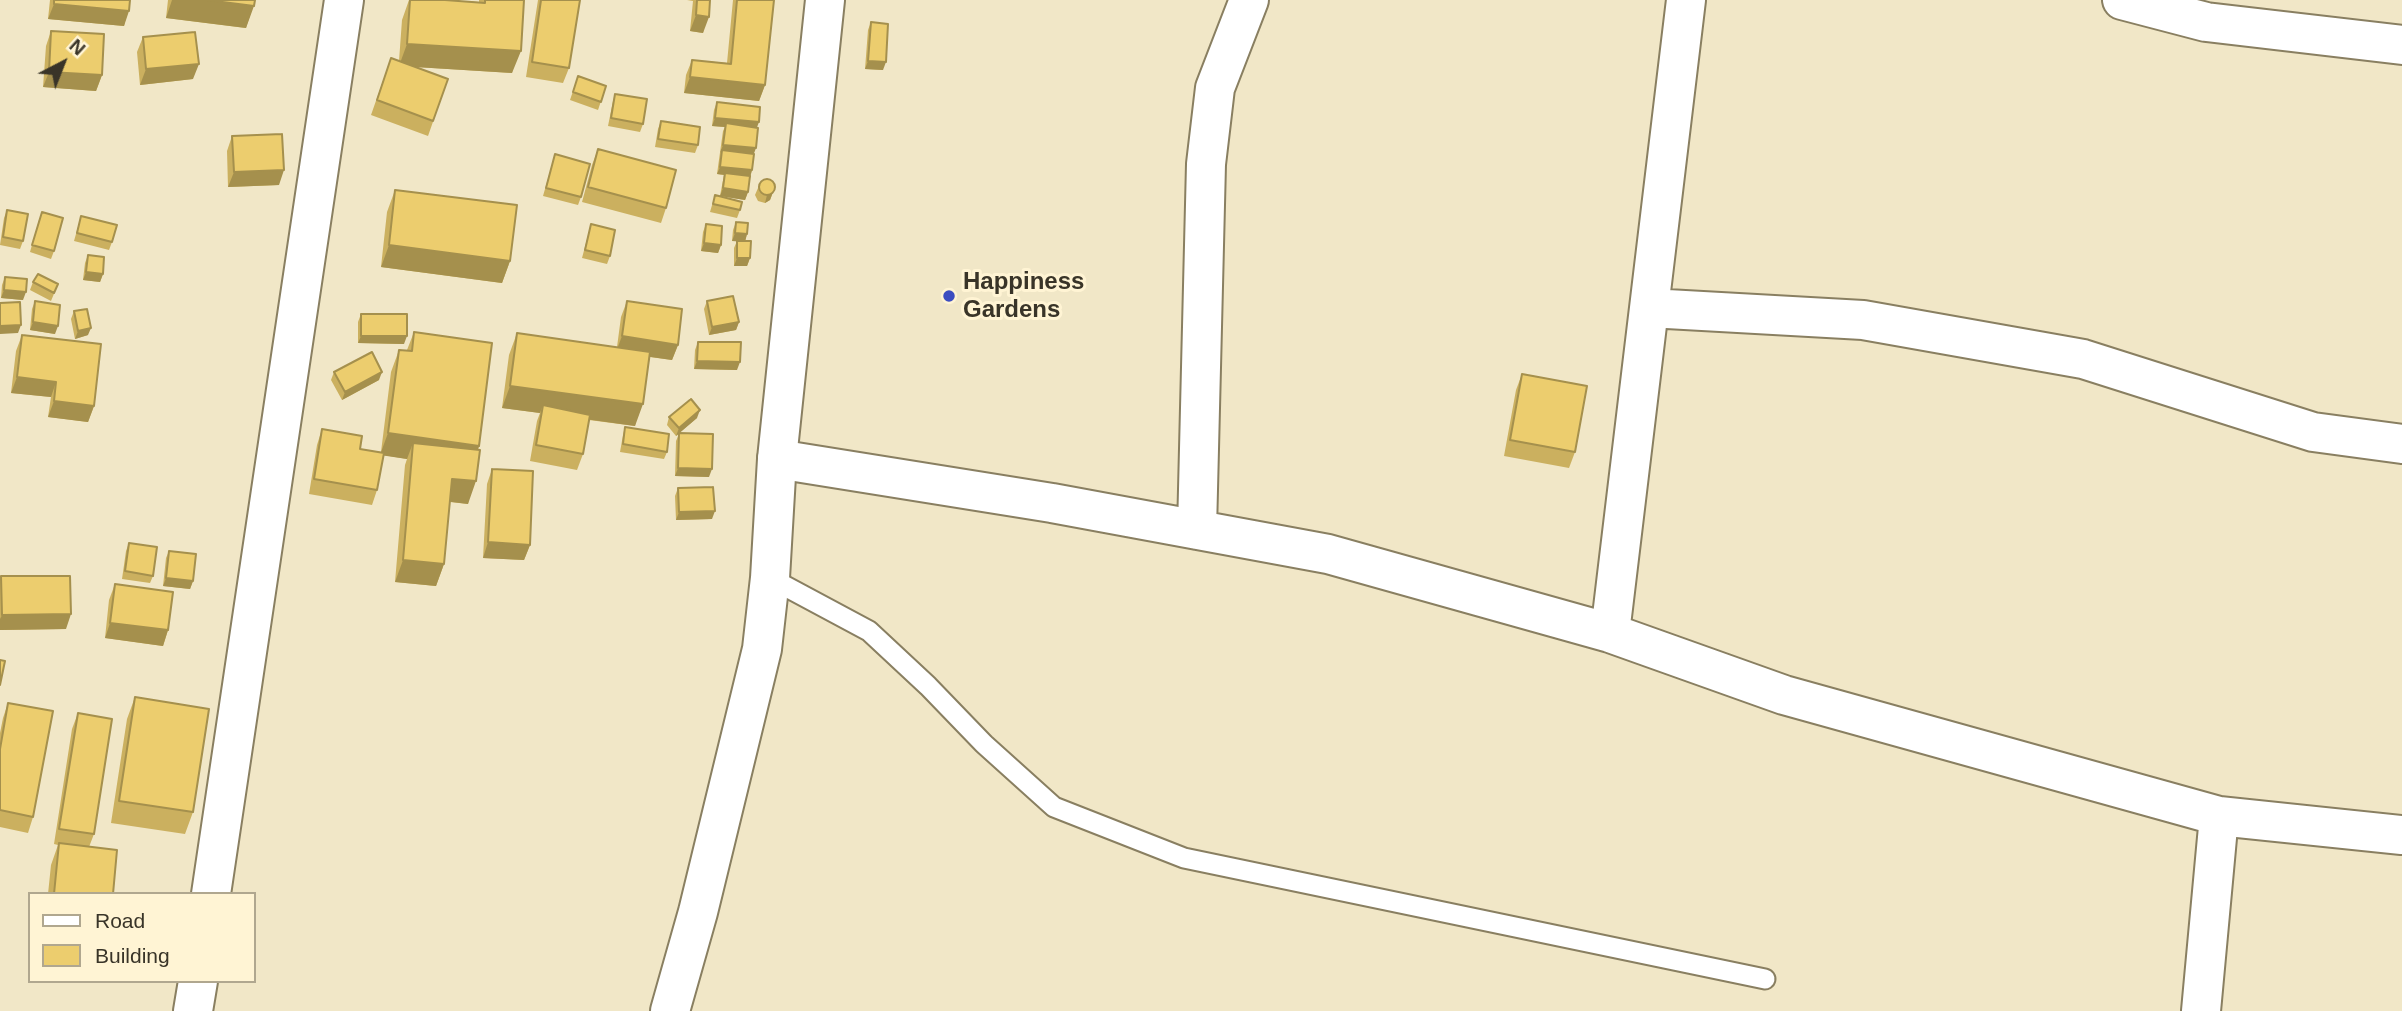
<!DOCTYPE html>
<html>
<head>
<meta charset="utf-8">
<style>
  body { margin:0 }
  #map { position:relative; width:2402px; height:1011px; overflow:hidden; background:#f1e7c7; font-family:Helvetica,sans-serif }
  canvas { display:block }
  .legend { position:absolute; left:28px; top:892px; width:228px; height:91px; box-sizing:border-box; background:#fff4d4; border:2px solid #b0a78f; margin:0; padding:9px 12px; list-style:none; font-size:21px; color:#393428 }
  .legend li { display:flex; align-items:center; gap:14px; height:35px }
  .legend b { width:35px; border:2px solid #b0a78f }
  .north { position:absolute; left:28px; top:28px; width:70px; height:70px; -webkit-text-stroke:5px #fff4d4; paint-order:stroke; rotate:42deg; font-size:19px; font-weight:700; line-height:28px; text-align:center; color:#393428 }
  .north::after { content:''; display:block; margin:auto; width:24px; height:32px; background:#393428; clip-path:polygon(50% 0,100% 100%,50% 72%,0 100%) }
</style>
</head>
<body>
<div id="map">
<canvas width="2402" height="1011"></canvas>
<ul class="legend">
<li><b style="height:9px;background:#fff"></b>Road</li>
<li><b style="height:19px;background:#eccd6e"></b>Building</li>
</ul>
<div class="north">N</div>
</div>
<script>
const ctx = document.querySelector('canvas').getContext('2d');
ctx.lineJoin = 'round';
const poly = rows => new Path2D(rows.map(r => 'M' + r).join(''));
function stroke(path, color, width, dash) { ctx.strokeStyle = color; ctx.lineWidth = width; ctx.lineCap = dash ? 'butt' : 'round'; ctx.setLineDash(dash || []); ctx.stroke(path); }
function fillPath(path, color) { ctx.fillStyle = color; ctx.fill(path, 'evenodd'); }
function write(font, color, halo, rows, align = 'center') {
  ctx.font = font + ' Helvetica,sans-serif'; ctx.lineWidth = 6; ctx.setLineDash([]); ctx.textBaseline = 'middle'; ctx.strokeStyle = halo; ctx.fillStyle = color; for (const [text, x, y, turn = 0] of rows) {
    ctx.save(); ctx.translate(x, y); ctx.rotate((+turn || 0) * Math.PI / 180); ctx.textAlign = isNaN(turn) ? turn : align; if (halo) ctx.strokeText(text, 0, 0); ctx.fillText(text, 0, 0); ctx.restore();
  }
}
const service = poly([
  [770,578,869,631,928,686,984,744,1054,807,1184,858,1765,979]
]);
const minor = poly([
  [2122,0,2206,22,2402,45],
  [1649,308,1863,320,2083,359,2313,432,2402,444],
  [777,459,1052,503,1328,554,1610,633,1686,0],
  [1197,530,1206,164,1215,88,1249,0],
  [1610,633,1784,695,2219,816,2201,1011],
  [2219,816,2402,835],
  [211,894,344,0],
  [193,1011,198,981]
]);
const tertiary = poly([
  [670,1011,698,912,762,649,770,578,777,459,825,0]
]);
const wall = poly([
  [50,0,130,0,124,26,48,19],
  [168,0,255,0,246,28,166,18],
  [409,0,445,0,479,2,479,0,524,0,512,73,416,67,448,79,428,136,371,115,391,58,399,61,402,20],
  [538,0,580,0,569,68,563,83,526,77],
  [687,0,710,0,703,33,690,31,693,1],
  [733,0,774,0,765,85,759,101,684,93,686,75,692,60,727,63],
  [871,22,883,70,865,69,868,30],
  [51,31,102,75,96,91,43,87,46,46],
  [143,37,193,79,140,85,137,52],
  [578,76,606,86,598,110,570,100],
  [615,94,643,124,640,132,608,126,613,101],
  [717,102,757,127,752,170,750,176,748,192,745,200,720,196,724,175,717,174,723,131,725,127,712,126,714,110],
  [661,121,698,145,695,153,655,147,658,129],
  [232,136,279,185,228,187,227,151],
  [598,149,666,208,661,223,582,202,592,165],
  [555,154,581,197,578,205,543,196],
  [761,181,775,187,770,200,765,203,758,201,755,195],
  [395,190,510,261,502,283,381,267,387,212],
  [715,195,740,210,737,218,710,212],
  [7,210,23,241,20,249,0,245,4,218],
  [81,216,112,242,109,250,74,241],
  [39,220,54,251,51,259,30,252],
  [736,222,747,234,745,241,750,258,747,266,734,266,734,248,737,241,732,241,733,230],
  [591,224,610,256,607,264,582,258],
  [706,224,721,245,718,253,701,251,703,232],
  [88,255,103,274,100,282,83,280,85,263],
  [5,277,23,300,1,298,2,285],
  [33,282,58,284,51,301,30,290],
  [35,301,55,334,30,330,32,309],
  [627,301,678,345,672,360,650,357,635,426,589,420,583,454,577,470,530,461,537,421,540,413,502,408,509,355,517,333,617,347,621,317],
  [707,301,739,322,736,330,709,335,704,309],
  [74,311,88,335,75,339,71,319],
  [361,314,404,344,358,343,358,322],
  [414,332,479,446,468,504,450,502,444,564,436,586,395,582,405,465,407,459,383,455,377,490,372,505,309,494,317,445,322,429,360,449,381,452,391,372,399,350,407,350],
  [22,335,94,406,88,422,48,417,51,397,11,393,16,351],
  [698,342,737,370,694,369,695,350],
  [334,372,379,380,342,400,331,380],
  [1522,374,1575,452,1569,468,1504,456,1516,390],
  [669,417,697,418,679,433,709,477,675,476,676,441,679,434,676,436,667,425],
  [625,427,667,452,664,459,620,452,623,435],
  [492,469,530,545,524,560,483,558,487,484],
  [678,488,712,519,676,520,675,496],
  [129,543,153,576,150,583,122,579,126,551],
  [169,551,193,581,190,589,163,586,166,558],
  [1,576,66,629,0,630,0,580],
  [115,584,168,630,163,646,105,638,109,600],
  [135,697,193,812,185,834,111,823,127,719],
  [8,703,33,817,28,833,0,827,0,733,3,718],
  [78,713,94,834,89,847,113,894,48,894,51,865,58,845,54,844,72,729]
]);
const shadedWall = poly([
  [172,0,207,0,254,6,246,28,166,18],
  [54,4,129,11,124,26,48,19],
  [696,15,709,17,703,33,690,31],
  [407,44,521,51,512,73,399,66],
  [868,61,886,62,883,70,865,69],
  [199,64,193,79,140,85,146,69],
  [49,72,102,75,96,91,43,87],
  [690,77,765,85,759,101,684,93],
  [715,118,759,122,756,130,726,123,725,127,712,126],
  [723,145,756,148,753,156,722,150,720,153],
  [720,167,752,170,750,178,717,174],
  [284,170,279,185,228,187,234,172],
  [723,188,748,192,745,200,720,196],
  [773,192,770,200,765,203,767,195],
  [735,233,747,234,745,242,732,241],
  [704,243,721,245,718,253,701,251],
  [389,245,510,261,502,283,381,267],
  [737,258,750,258,747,266,734,266],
  [86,272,103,274,100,282,83,280],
  [4,290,26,292,23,300,1,298],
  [33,322,58,326,55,334,30,330],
  [739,322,736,330,709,335,712,327],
  [21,325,18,333,0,334,0,326],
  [91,328,88,335,75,339,78,331],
  [361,336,407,336,404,344,358,343],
  [622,336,678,345,672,360,616,352],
  [697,361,740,362,737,370,694,369],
  [382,372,379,380,342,400,345,392],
  [17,377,56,382,51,397,11,393],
  [510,386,643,404,635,426,542,413,543,405,540,413,502,408],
  [54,401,94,406,88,422,48,417],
  [700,410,697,418,676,436,679,428],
  [388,433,479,446,471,468,413,443,407,459,380,455],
  [678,468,712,469,709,477,675,476],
  [452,479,476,481,468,504,444,501],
  [715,511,712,519,676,520,679,512],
  [488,542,530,545,524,560,483,558],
  [403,560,444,564,436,586,395,582],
  [166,578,193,581,190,589,163,586],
  [71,614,66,629,0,630,0,619,2,615],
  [110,623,168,630,163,646,105,638]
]);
const building = poly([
  [54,0,130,0,129,11,54,4,54,0],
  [207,0,255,0,254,6,207,0],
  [410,0,445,0,485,3,485,0,524,0,521,51,407,44,410,0],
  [541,0,580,0,569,68,532,62,541,0],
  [697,0,710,0,709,17,696,15,697,0],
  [737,0,774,0,765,85,690,77,692,60,731,64,737,0],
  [871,22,888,24,886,62,868,61,871,22],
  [51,31,104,34,102,75,49,72,51,31],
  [195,32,199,64,146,69,143,37,195,32],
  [391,58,448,79,433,121,377,100,391,58],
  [578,76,606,86,601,102,573,92,578,76],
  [615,94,647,99,643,124,611,118,615,94],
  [717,102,760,107,759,122,715,118,717,102],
  [661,121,700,127,698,145,658,139,661,121],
  [726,123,758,128,756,148,723,145,726,123],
  [282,134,284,170,234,172,232,136,282,134],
  [598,149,676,170,666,208,588,187,598,149],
  [722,150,754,154,752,170,720,167,722,150],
  [555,154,590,164,581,197,546,188,555,154],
  [725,173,750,176,748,192,723,188,725,173],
  '759 187a8 8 0 1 1 16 0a8 8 0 1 1-16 0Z',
  [395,190,517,205,510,261,389,245,395,190],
  [715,195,742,202,740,210,713,204,715,195],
  [7,210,28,214,23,241,3,237,7,210],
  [42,212,63,218,54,251,32,245,42,212],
  [81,216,117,225,112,242,77,233,81,216],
  [736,222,748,223,747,234,735,233,736,222],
  [591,224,615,230,610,256,585,250,591,224],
  [706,224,722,226,721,245,704,243,706,224],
  [737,241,751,241,750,258,737,258,737,241],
  [88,255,104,257,103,274,86,272,88,255],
  [38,274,58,284,54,293,33,282,38,274],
  [5,277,27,279,26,292,4,290,5,277],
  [733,296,739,322,712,327,707,301,733,296],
  [35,301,60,305,58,326,33,322,35,301],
  [627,301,682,309,678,345,622,336,627,301],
  [20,302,21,325,0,326,0,303,20,302],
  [87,309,91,328,78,331,74,311,87,309],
  [361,314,407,314,407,336,361,336,361,314],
  [414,332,492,343,479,446,388,433,399,350,412,351,414,332],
  [517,333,650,352,643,404,510,386,517,333],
  [22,335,101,344,94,406,54,401,56,382,17,377,22,335],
  [698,342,741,342,740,362,697,361,698,342],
  [372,352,382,372,345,392,334,372,372,352],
  [1522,374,1587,386,1575,452,1510,440,1522,374],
  [691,399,700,410,679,428,669,417,691,399],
  [543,405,590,415,583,454,536,445,543,405],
  [625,427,669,434,667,452,623,444,625,427],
  [322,429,362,436,360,449,384,453,377,490,314,479,322,429],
  [679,433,713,434,712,469,678,468,679,433],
  [413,443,480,450,476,481,452,479,444,564,403,560,413,443],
  [492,469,533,471,530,545,488,542,492,469],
  [713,487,715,511,679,512,678,488,713,487],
  [129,543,157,547,153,576,125,571,129,543],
  [169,551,196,554,193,581,166,578,169,551],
  [1,576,70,576,71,614,2,615,1,576],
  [115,584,173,592,168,630,110,623,115,584],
  [0,660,5,661,0,685,0,660],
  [135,697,209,709,193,812,119,801,135,697],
  [8,703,53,711,33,817,0,810,0,749,8,703],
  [78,713,112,719,94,834,59,829,78,713],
  [59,843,117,850,113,894,54,894,59,843]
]);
const markers = [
  [949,296,7,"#3c4dc0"]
];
const poiNames = [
  ["Happiness",963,282],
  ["Gardens",963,310]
];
stroke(service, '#897f61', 23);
stroke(minor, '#897f61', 42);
stroke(tertiary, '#897f61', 42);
stroke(service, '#fff', 19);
stroke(minor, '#fff', 38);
stroke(tertiary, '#fff', 38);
fillPath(wall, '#cbb05f');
fillPath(shadedWall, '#a5904d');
fillPath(building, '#eccd6e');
stroke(building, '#a5904d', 2);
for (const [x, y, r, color] of markers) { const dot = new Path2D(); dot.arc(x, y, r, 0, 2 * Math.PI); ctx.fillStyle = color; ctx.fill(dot); stroke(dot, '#fff4d4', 2.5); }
write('bold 24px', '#393428', '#fff4d4', poiNames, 'left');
</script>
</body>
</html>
